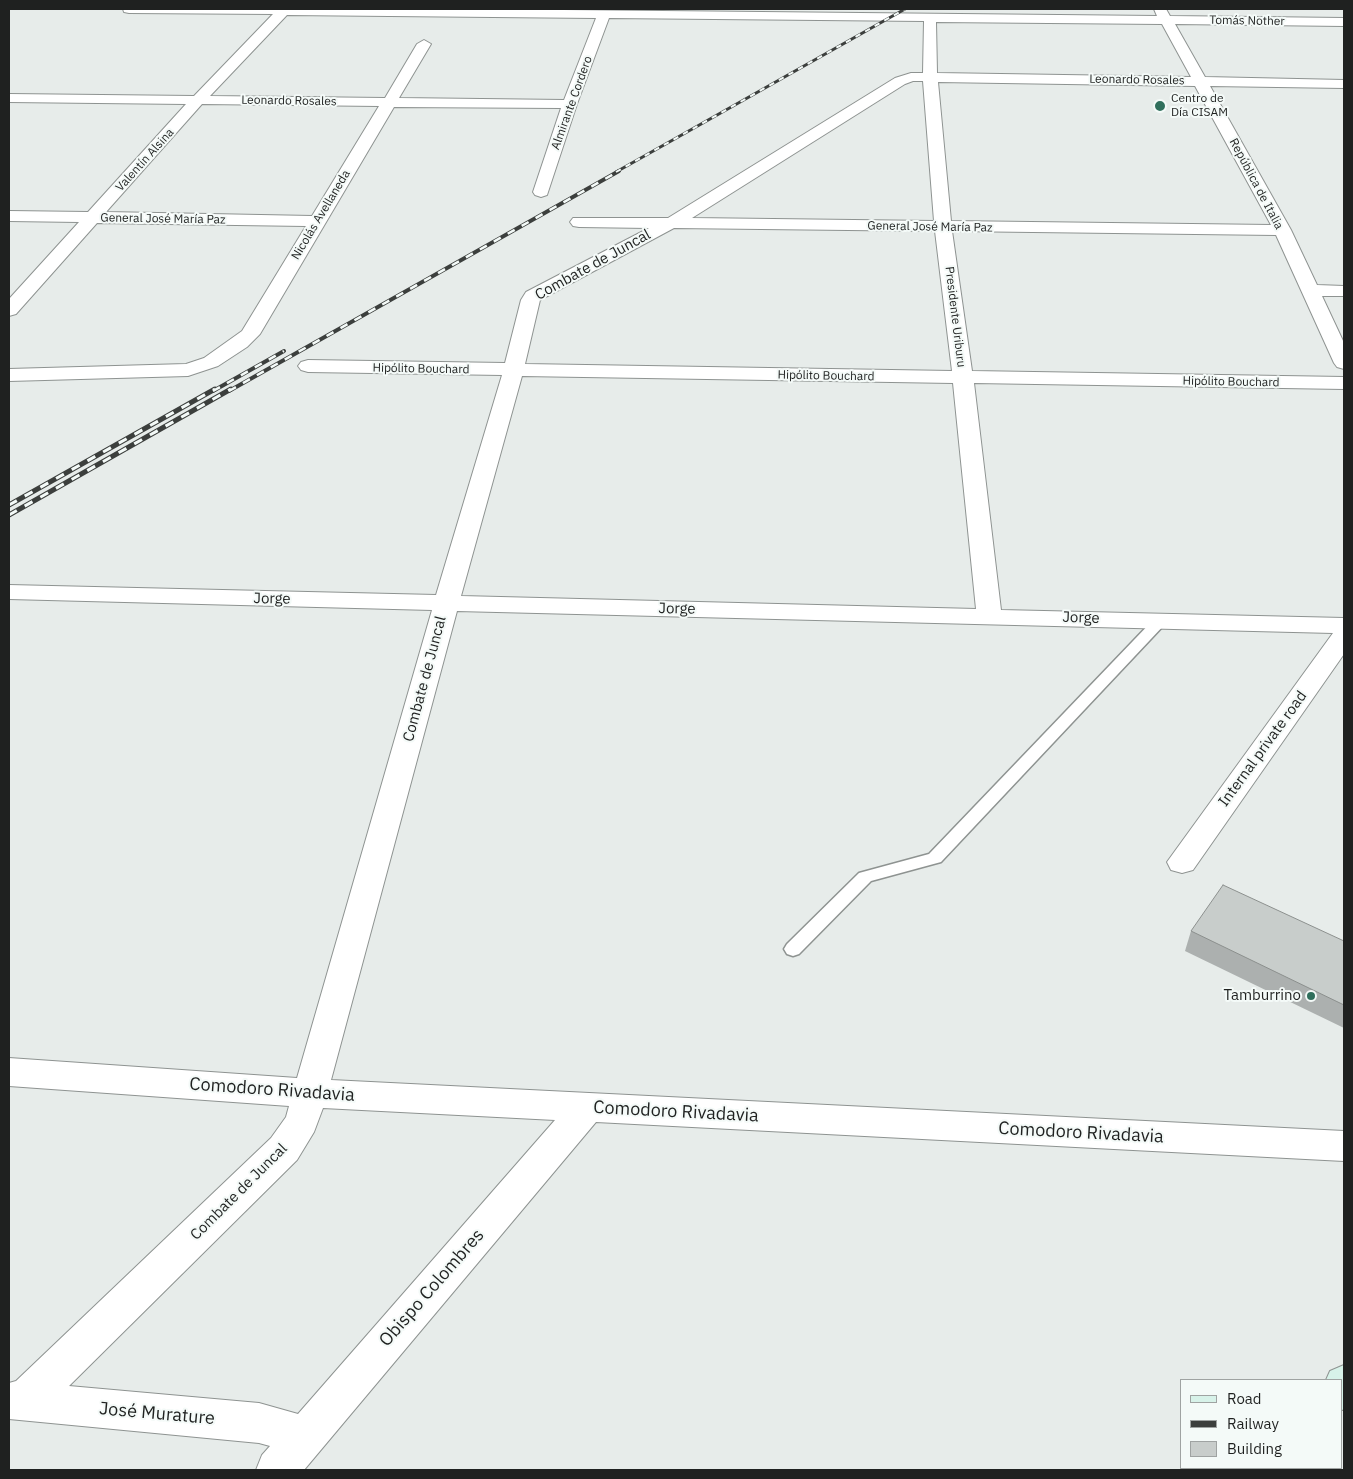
<!DOCTYPE html>
<html>
<head>
<meta charset="utf-8">
<style>
  body { margin:0 }
  #map { position:relative; width:1353px; height:1479px; overflow:hidden; background:#e7ecea; font-family:"IBM Plex Sans",sans-serif }
  canvas { display:block }
  .frame { position:absolute; inset:0; border:10px solid #1f2120; pointer-events:none }
  .legend { position:absolute; left:1180px; top:1379px; width:162px; height:90px; box-sizing:border-box; background:#f4faf8; border:1px solid #9fa3a2; margin:0; padding:6px 9px; list-style:none; font-size:15px; color:#1f2120 }
  .legend li { display:flex; align-items:center; gap:10px; height:25px }
  .legend b { width:25px; border:1px solid #9fa3a2 }
</style>
</head>
<body>
<div id="map">
<canvas width="1353" height="1479"></canvas>
<div class="frame"></div>
<ul class="legend">
<li><b style="height:6px;background:#d7f2e9"></b>Road</li>
<li><b style="height:6px;background:#3c3f3d"></b>Railway</li>
<li><b style="height:14px;background:#c8cdcb"></b>Building</li>
</ul>
</div>
<script>
const ctx = document.querySelector('canvas').getContext('2d');
ctx.lineJoin = 'round';
const poly = rows => new Path2D(rows.map(r => 'M' + r).join(''));
function stroke(path, color, width, dash) { ctx.strokeStyle = color; ctx.lineWidth = width; ctx.lineCap = dash ? 'butt' : 'round'; ctx.setLineDash(dash || []); ctx.stroke(path); }
function fillPath(path, color) { ctx.fillStyle = color; ctx.fill(path, 'evenodd'); }
function write(font, color, halo, rows, align = 'center') {
  ctx.font = font + ' "IBM Plex Sans",sans-serif'; ctx.lineWidth = 4; ctx.setLineDash([]); ctx.textBaseline = 'middle'; ctx.strokeStyle = halo; ctx.fillStyle = color; for (const [text, x, y, turn = 0] of rows) {
    ctx.save(); ctx.translate(x, y); ctx.rotate((+turn || 0) * Math.PI / 180); ctx.textAlign = isNaN(turn) ? turn : align; if (halo) ctx.strokeText(text, 0, 0); ctx.fillText(text, 0, 0); ctx.restore();
  }
}
const lane = poly([
  [1161,616,1166,617,1168,620,1166,623,941,862,871,881,799,954,793,956,787,954,784,949,787,944,859,873,929,854,1156,617,1161,616]
]);
const street = poly([
  [123,9,465,9,1157,16,1154,9,1166,9,1170,16,1344,18,1344,26,1175,24,1205,77,1344,80,1344,88,1210,86,1291,230,1317,285,1344,286,1344,296,1322,296,1344,343,1344,369,1337,367,1334,363,1276,235,952,231,972,371,1344,377,1344,389,974,383,1001,610,1344,618,1344,654,1193,870,1182,873,1171,870,1167,862,1333,633,457,611,331,1080,1344,1131,1344,1161,596,1122,304,1470,256,1470,262,1455,270,1446,259,1443,9,1419,9,1383,16,1381,271,1138,286,1117,289,1106,9,1086,9,1058,297,1078,432,610,9,599,9,585,436,595,502,375,308,372,301,370,298,366,301,362,308,360,505,363,521,300,526,292,649,228,579,227,573,226,570,222,573,218,668,218,895,78,911,73,923,73,924,21,609,18,577,104,547,195,541,197,535,195,533,192,561,108,394,107,260,334,247,347,218,366,188,376,9,381,9,369,186,364,204,358,242,331,306,226,97,223,16,314,9,316,9,299,79,222,9,221,9,211,88,212,186,104,9,102,9,94,194,96,273,14,129,13,124,12,123,9],
  [287,15,596,18,564,100,399,98,431,44,424,40,417,44,385,98,210,96,287,15],
  [936,22,1162,24,1191,77,937,73,936,22],
  [913,81,923,81,934,221,692,218,905,84,913,81],
  [938,82,1195,86,1271,225,951,221,938,82],
  [202,104,379,106,312,216,106,212,202,104],
  [674,228,935,231,952,371,525,364,540,300,674,228],
  [522,376,953,383,976,609,461,596,522,376],
  [323,1108,555,1120,298,1414,259,1403,69,1386,297,1160,314,1132,323,1108]
]);
const secondary = poly([
  [1344,1365,1344,1409,1342,1410,1342,1380,1326,1380,1330,1371,1344,1365],
  [1286,1468,1328,1468,1327,1470,1285,1470,1286,1468]
]);
const railFar2 = poly([
  [616,172,905,9]
]);
const railFar1 = poly([
  [213,391,284,351],
  [229,391,619,171]
]);
const rail = poly([
  [9,505,215,389],
  [9,515,231,389]
]);
const wall = poly([
  [1191,931,1344,941,1344,1028,1185,951]
]);
const building = poly([
  [1223,885,1344,941,1344,1005,1191,931,1223,885]
]);
const markers = [
  [1160,106,6,"#306f5c"],
  [1311,996,5,"#306f5c"]
];
const farStreetnames = [
  ["Tomás Nother",1247,21,1],
  ["Leonardo Rosales",1137,80,1],
  ["Leonardo Rosales",289,101,1],
  ["Almirante Cordero",572,103,-70],
  ["Valentín Alsina",145,160,-48],
  ["República de Italia",1256,184,62],
  ["Nicolás Avellaneda",321,215,-59],
  ["General José María Paz",163,219,1],
  ["General José María Paz",930,227,1],
  ["Presidente Uriburu",955,317,83],
  ["Hipólito Bouchard",421,369,1],
  ["Hipólito Bouchard",826,376,1],
  ["Hipólito Bouchard",1231,382,1]
];
const farPoinames = [
  ["Centro de",1171,99],
  ["Día CISAM",1171,113]
];
const streetNames = [
  ["Combate de Juncal",593,265,-29],
  ["Jorge",272,599,1],
  ["Jorge",677,609,1],
  ["Jorge",1081,618,2],
  ["Combate de Juncal",425,679,-75],
  ["Internal private road",1263,749,-54],
  ["Combate de Juncal",239,1192,-45]
];
const poiNames = [
  ["Tamburrino",1301,996]
];
const nearStreetnames = [
  ["Comodoro Rivadavia",272,1090,4],
  ["Comodoro Rivadavia",676,1112,3],
  ["Comodoro Rivadavia",1081,1133,3],
  ["Obispo Colombres",432,1288,-49],
  ["José Murature",157,1414,5]
];
stroke(lane, '#8e9391', 3);
stroke(street, '#8e9391', 2);
stroke(secondary, '#8e9391', 2);
fillPath(lane, '#fff');
fillPath(street, '#fff');
fillPath(secondary, '#d7f2e9');
stroke(railFar2, '#3c3f3d', 3);
stroke(railFar1, '#3c3f3d', 4);
stroke(rail, '#3c3f3d', 5);
stroke(railFar2, '#f4faf8', 2, [5.5]);
stroke(railFar1, '#f4faf8', 2.5, [8]);
stroke(rail, '#f4faf8', 3, [9]);
fillPath(wall, '#acb0af');
fillPath(building, '#c8cdcb');
stroke(building, '#8c908e', 1);
for (const [x, y, r, color] of markers) { const dot = new Path2D(); dot.arc(x, y, r, 0, 2 * Math.PI); ctx.fillStyle = color; ctx.fill(dot); stroke(dot, '#f4faf8', 2); }
write('12px', '#1f2120', '#f4faf8', farStreetnames);
write('12px', '#1f2120', '#f4faf8', farPoinames, 'left');
write('15px', '#1f2120', '#f4faf8', streetNames);
write('15px', '#1f2120', '#f4faf8', poiNames, 'right');
write('18px', '#1f2120', '#f4faf8', nearStreetnames);
</script>
</body>
</html>
